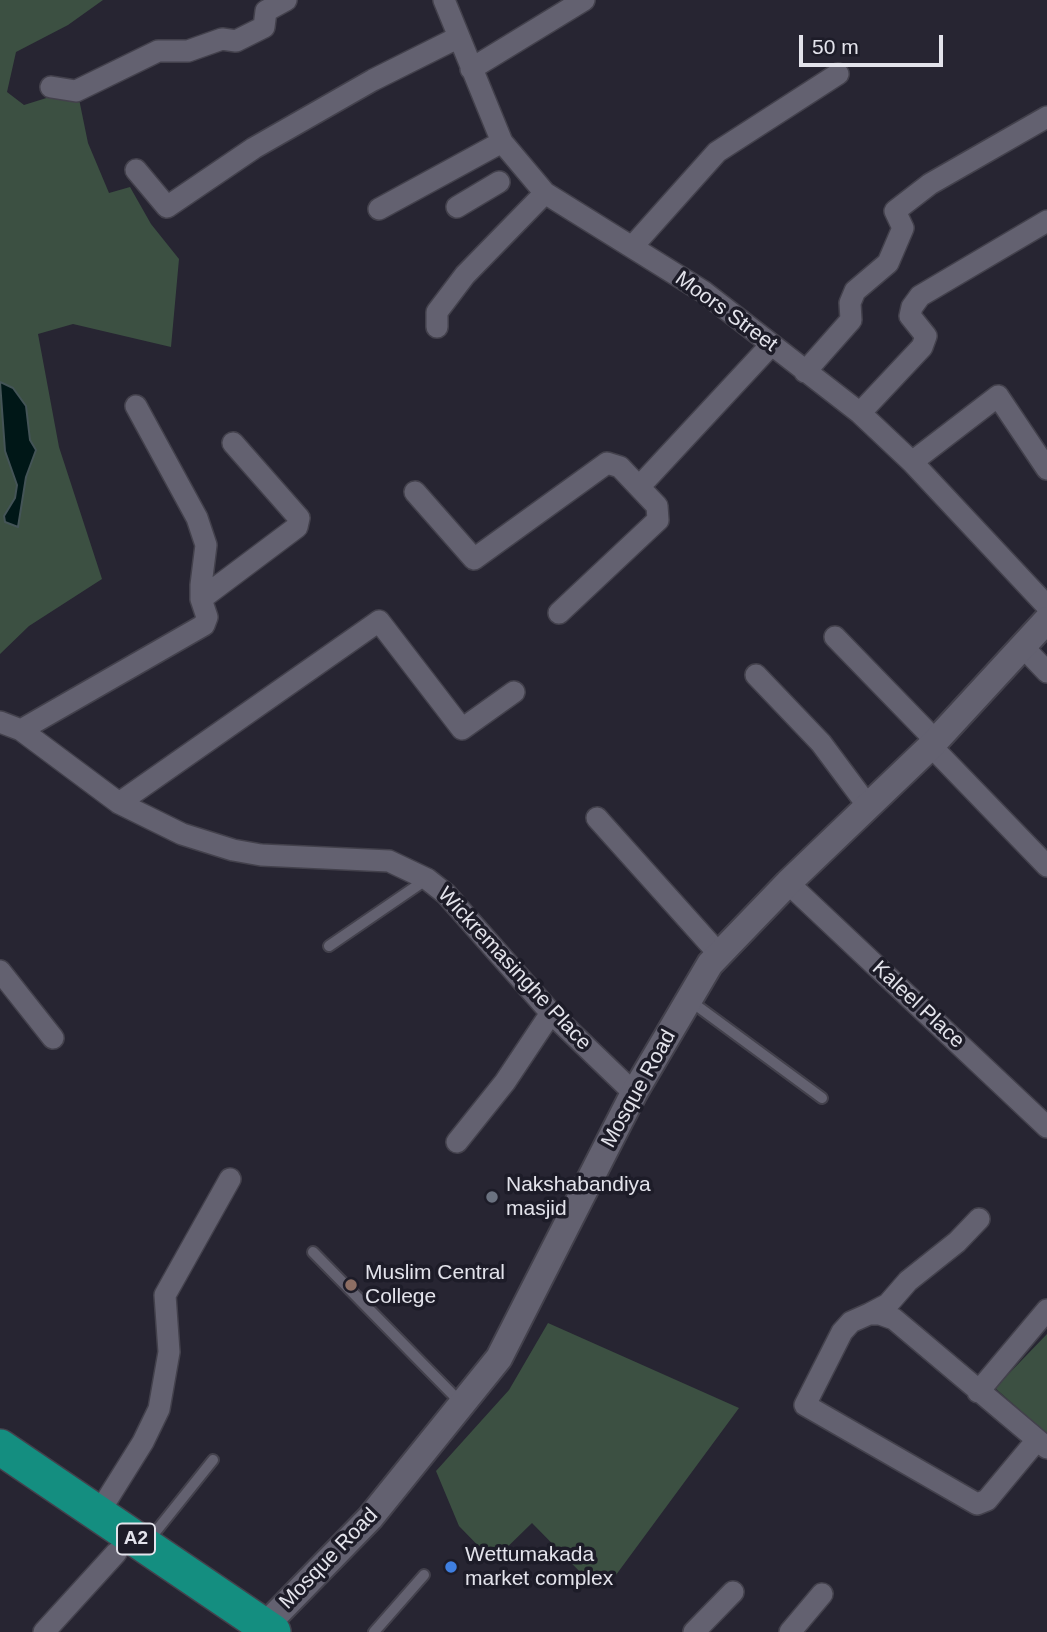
<!DOCTYPE html>
<html>
<head>
<meta charset="utf-8">
<style>
  body { margin:0 }
  #map { position:relative; width:1047px; height:1632px; overflow:hidden; background:#272532; font-family:Arial,sans-serif }
  canvas { display:block }
  .scale { position:absolute; left:799px; top:35px; width:144px; height:32px; box-sizing:border-box; border:4px solid #e3e3eb; border-top:0; padding-left:9px; font-size:21px; line-height:24px; white-space:nowrap; color:#e3e3eb; -webkit-text-stroke:5px #1d1c28; paint-order:stroke }
</style>
</head>
<body>
<div id="map">
<canvas width="1047" height="1632"></canvas>
<div class="scale">50 m</div>
</div>
<script>
const ctx = document.querySelector('canvas').getContext('2d');
ctx.lineJoin = 'round';
function fillPath(path, color) { ctx.fillStyle = color; ctx.fill(path, 'evenodd'); }
const poly = rows => new Path2D(rows.map(r => 'M' + r).join(''));
function stroke(path, color, width, dash) { ctx.strokeStyle = color; ctx.lineWidth = width; ctx.lineCap = dash ? 'butt' : 'round'; ctx.setLineDash(dash || []); ctx.stroke(path); }
function write(font, color, halo, rows, align = 'center') {
  ctx.font = font + ' Arial,sans-serif'; ctx.lineWidth = 7; ctx.setLineDash([]); ctx.textBaseline = 'middle'; ctx.strokeStyle = halo; ctx.fillStyle = color; for (const [text, x, y, turn = 0] of rows) {
    ctx.save(); ctx.translate(x, y); ctx.rotate((+turn || 0) * Math.PI / 180); ctx.textAlign = isNaN(turn) ? turn : align; if (halo) ctx.strokeText(text, 0, 0); ctx.fillText(text, 0, 0); ctx.restore();
  }
}
const green = poly([
  [0,0,103,0,68,25,16,52,7,92,24,105,56,95,79,99,88,143,109,193,130,187,151,224,179,259,171,347,73,324,38,334,59,447,102,579,29,626,0,654],
  [548,1323,739,1408,613,1579,587,1579,532,1523,493,1561,459,1526,436,1471,509,1390],
  [1047,1334,1047,1434,995,1388]
]);
const water = poly([
  [0,382,13,388,26,406,30,440,36,450,26,477,18,527,5,522,4,516,15,498,17,485,5,451,0,382]
]);
const service = poly([
  [329,946,427,879],
  [689,1000,822,1098],
  [313,1252,461,1403],
  [149,1540,213,1460],
  [374,1632,424,1575]
]);
const minor = poly([
  [444,0,502,142,545,193,704,292,860,413,912,462,1047,606],
  [471,69,584,0],
  [51,87,76,91,158,51,188,51,222,39,236,41,264,27,266,11,286,0],
  [136,170,167,207,254,148,373,80,459,37],
  [457,207,499,182],
  [379,209,502,142],
  [632,247,717,152,838,74],
  [437,327,437,312,465,275,545,193],
  [805,372,851,320,850,303,855,291,888,263,903,228,895,211,930,184,1047,117],
  [860,413,922,347,926,336,910,316,912,307,920,296,1047,221],
  [912,462,998,396,1047,469],
  [639,487,771,345],
  [415,492,474,559,607,463,620,467,657,506,658,520,559,613],
  [201,599,297,527,299,518,233,443],
  [835,637,936,741],
  [1023,647,1047,672],
  [756,675,821,743,868,806],
  [0,722,21,730,119,803,182,834,233,850,261,855,389,861,427,879,446,894,551,1013,634,1093],
  [21,730,204,625,207,617,201,599,201,585,206,545,197,518,136,406],
  [931,746,1047,866],
  [119,803,379,621,462,729,514,692],
  [597,818,719,954],
  [788,883,1047,1127],
  [0,971,53,1038],
  [457,1142,505,1082,551,1013],
  [869,1314,888,1304,908,1281,957,1242,979,1219],
  [978,1392,1047,1310],
  [1037,1440,987,1500,977,1504,805,1405,842,1332,851,1322,869,1314,880,1314,894,1319,1047,1448],
  [98,1514,143,1442,159,1409,169,1352,165,1295,230,1179],
  [44,1632,116,1553],
  [694,1632,733,1592],
  [790,1632,822,1594]
]);
const tertiary = poly([
  [259,1632,370,1518,499,1358,634,1093,710,964,788,883,931,746,1047,620]
]);
const trunk = poly([
  [0,1447,273,1632]
]);
const markers = [
  [492,1197,7,"#6b7280"],
  [351,1285,7,"#8d6e63"],
  [451,1567,7,"#3f7fe0"]
];
const shields = [
  [136,1539,38]
];
const shieldNames = [
  ["A2",136,1539]
];
const streetNames = [
  ["Moors Street",726,312,36],
  ["Wickremasinghe Place",514,969,47],
  ["Kaleel Place",918,1005,43],
  ["Mosque Road",639,1089,-61],
  ["Mosque Road",329,1559,-46]
];
const poiNames = [
  ["Nakshabandiya",506,1185],
  ["masjid",506,1209],
  ["Muslim Central",365,1273],
  ["College",365,1297],
  ["Wettumakada",465,1555],
  ["market complex",465,1579]
];
fillPath(green, '#3c5042');
fillPath(water, '#001717');
stroke(water, '#445457', 2);
stroke(service, '#43414c', 14);
stroke(minor, '#43414c', 24);
stroke(tertiary, '#43414c', 30);
stroke(trunk, '#43414c', 38);
stroke(service, '#636170', 10);
stroke(minor, '#636170', 21);
stroke(tertiary, '#636170', 26);
stroke(trunk, '#148e80', 35);
for (const [x, y, r, color] of markers) { const dot = new Path2D(); dot.arc(x, y, r, 0, 2 * Math.PI); ctx.fillStyle = color; ctx.fill(dot); stroke(dot, '#1d1c28', 2.5); }
for (const [x, y, w] of shields) { const box = new Path2D(); box.roundRect(x - w / 2, y - 15.5, w, 31, 5); ctx.fillStyle = '#1d1c28'; ctx.fill(box); stroke(box, '#e3e3eb', 2); }
write('bold 19px', '#e3e3eb', null, shieldNames);
write('21px', '#e3e3eb', '#1d1c28', streetNames);
write('21px', '#e3e3eb', '#1d1c28', poiNames, 'left');
</script>
</body>
</html>
